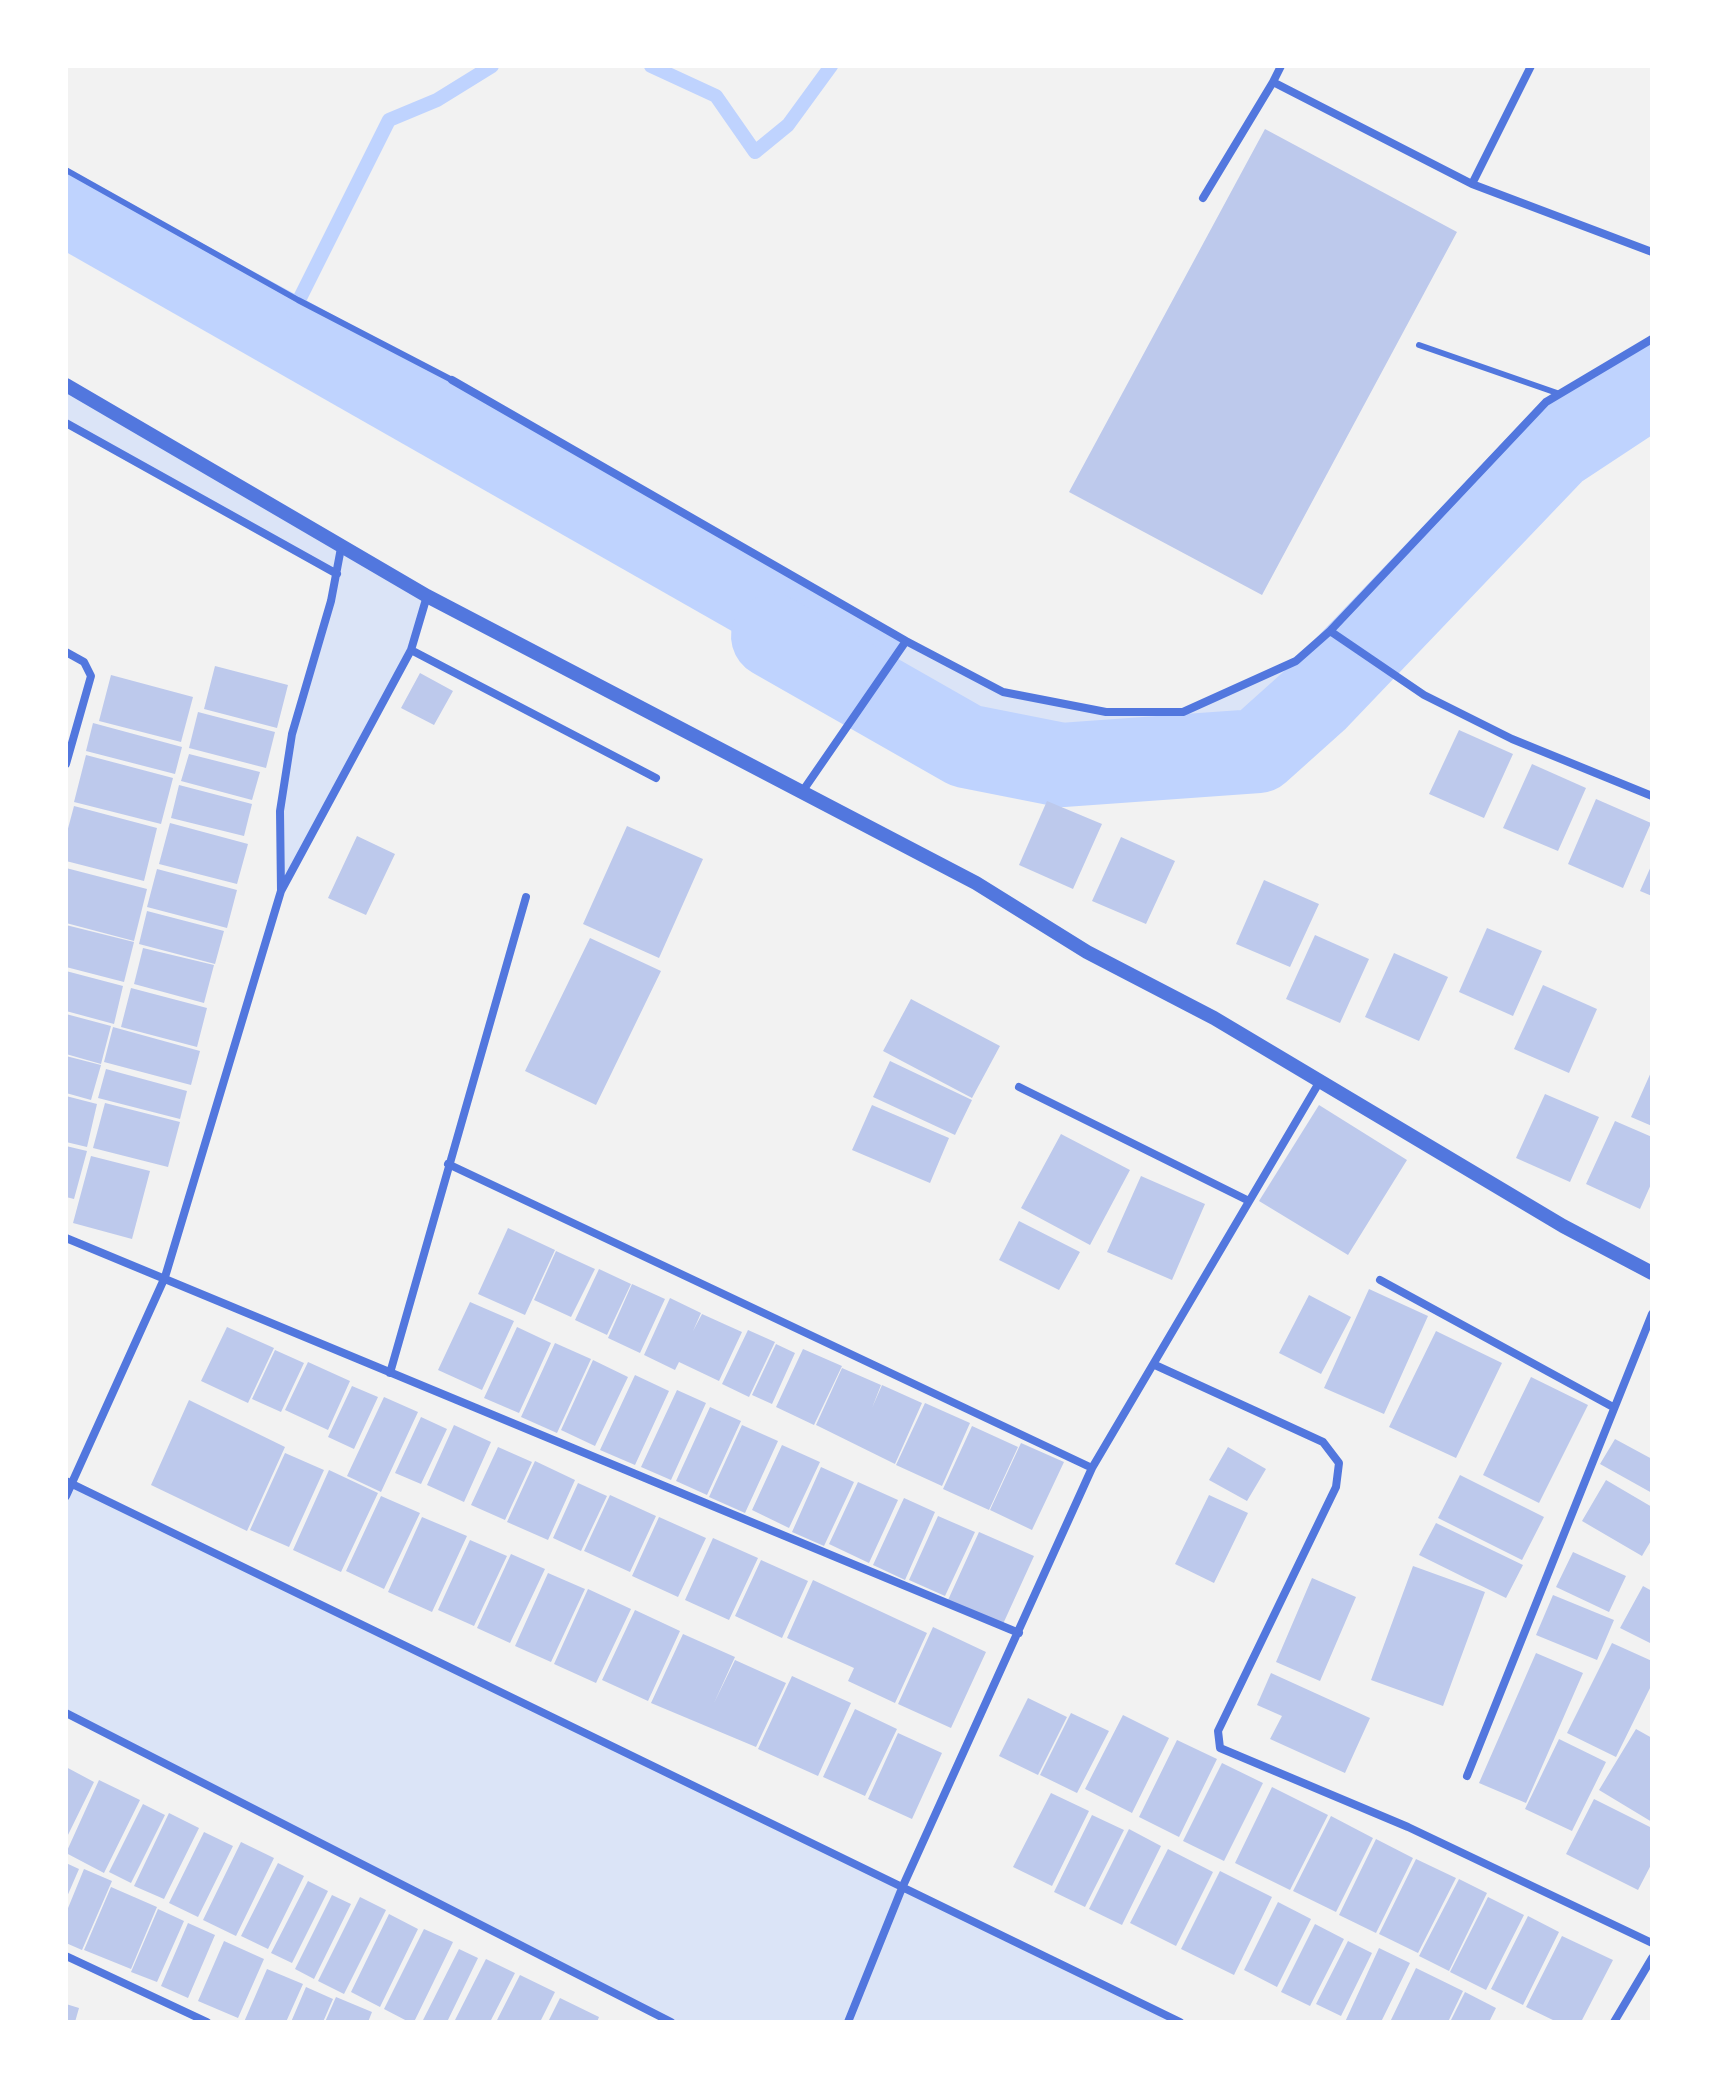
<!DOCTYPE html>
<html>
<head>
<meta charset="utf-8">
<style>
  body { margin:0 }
  #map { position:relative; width:1718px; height:2088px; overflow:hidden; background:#f2f2f2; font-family:"IBM Plex Sans",sans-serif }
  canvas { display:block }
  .frame { position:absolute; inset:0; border:68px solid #fff; pointer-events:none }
</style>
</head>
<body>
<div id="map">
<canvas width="1718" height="2088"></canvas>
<div class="frame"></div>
</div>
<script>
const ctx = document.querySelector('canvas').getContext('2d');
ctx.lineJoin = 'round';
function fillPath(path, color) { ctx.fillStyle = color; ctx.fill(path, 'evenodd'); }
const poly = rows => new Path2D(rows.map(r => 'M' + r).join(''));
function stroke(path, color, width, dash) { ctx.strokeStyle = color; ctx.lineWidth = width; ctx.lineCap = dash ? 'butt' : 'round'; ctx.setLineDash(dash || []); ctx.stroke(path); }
const green = poly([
  [1652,339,1652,385,1555,449,1316,699,1258,751,1062,765,966,746,872,692,906,641,1003,692,1106,712,1183,712,1296,661,1557,393],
  [66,385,427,596,411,650,281,891,280,811,292,734,337,574,66,424],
  [66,1481,1180,2022,671,2022,66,1713]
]);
const water = poly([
  [66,169,452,380,906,641,860,704,66,252]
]);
const stream = poly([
  [651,66,716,96,755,152,788,125,831,66],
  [293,312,389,120,437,100,492,66]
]);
const river = poly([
  [773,636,966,746,1062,765,1258,751,1316,699,1555,449,1652,385]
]);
const building = poly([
  [1265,129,1457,232,1262,595,1069,492],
  [215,666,288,685,277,728,204,709],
  [420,673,453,691,434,725,401,708],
  [111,675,193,697,181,742,99,721],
  [198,712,275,732,266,768,189,748],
  [93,723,182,747,175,774,86,751],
  [1459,730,1513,754,1484,818,1429,794],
  [189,754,260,772,252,800,181,781],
  [86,755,173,778,161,824,74,802],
  [1532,764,1586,788,1558,851,1503,828],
  [179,785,252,804,244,836,171,818],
  [1596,799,1651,823,1623,888,1568,864],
  [1047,801,1102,824,1073,889,1019,865],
  [74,806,157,828,144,881,66,861,66,836],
  [170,823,248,844,237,884,159,864],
  [627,826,703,859,659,958,583,924],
  [357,836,395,854,366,915,328,898],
  [1121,837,1175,861,1146,924,1092,901],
  [1652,864,1652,896,1640,891],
  [66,868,147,889,134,941,66,923],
  [157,869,237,890,227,928,147,907],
  [1264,880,1319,904,1290,967,1236,944],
  [147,911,224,931,215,964,139,944],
  [66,925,134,942,124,982,66,967],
  [1487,928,1542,951,1513,1016,1459,992],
  [1315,935,1369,959,1340,1023,1286,999],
  [590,938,661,971,596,1105,525,1071],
  [143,948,214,965,204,1003,134,984],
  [1394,953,1448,977,1419,1041,1365,1017],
  [66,971,123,986,114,1024,66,1011],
  [1543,985,1597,1009,1569,1073,1514,1049],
  [131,988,207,1008,197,1047,121,1027],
  [911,999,1000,1046,972,1098,883,1051],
  [66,1014,111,1026,101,1064,66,1054],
  [113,1027,200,1051,191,1085,104,1062],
  [66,1056,101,1065,91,1100,66,1093],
  [890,1061,972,1100,955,1135,873,1097],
  [106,1069,187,1091,180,1119,98,1098],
  [1652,1070,1652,1126,1631,1117],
  [1545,1094,1599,1117,1570,1182,1516,1158],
  [66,1096,97,1104,87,1147,66,1142],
  [105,1103,180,1122,168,1167,93,1148],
  [872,1105,949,1138,930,1183,852,1150],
  [1319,1105,1407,1160,1348,1255,1259,1201],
  [1615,1121,1652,1137,1652,1182,1640,1209,1586,1184],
  [1061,1134,1130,1170,1090,1245,1021,1208],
  [66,1146,87,1151,74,1199,66,1197],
  [91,1156,150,1171,132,1239,73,1223],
  [1141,1176,1205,1204,1172,1280,1107,1252],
  [1019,1221,1080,1252,1059,1290,999,1260],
  [508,1228,555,1250,525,1315,478,1294],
  [556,1251,595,1269,571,1317,534,1300],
  [599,1269,631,1284,607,1335,575,1320],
  [632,1284,665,1299,640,1353,608,1338],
  [1369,1289,1428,1316,1384,1414,1324,1388],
  [1309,1295,1351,1317,1321,1374,1279,1353],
  [670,1298,701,1313,693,1331,702,1314,742,1332,719,1381,679,1362,675,1370,644,1355],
  [470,1302,514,1321,482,1390,438,1370],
  [227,1327,274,1348,248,1403,201,1381],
  [517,1327,551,1343,519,1413,484,1398],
  [748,1330,775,1342,749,1397,722,1384],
  [1436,1331,1502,1363,1456,1458,1389,1427],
  [555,1343,591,1359,557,1433,521,1417],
  [776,1344,795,1353,772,1404,752,1395],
  [803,1349,842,1366,814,1425,776,1407],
  [275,1350,304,1363,281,1412,252,1399],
  [593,1360,628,1377,595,1446,561,1430],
  [308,1362,350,1381,328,1430,285,1410],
  [842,1368,881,1385,872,1408,882,1385,922,1403,895,1464,816,1425],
  [635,1375,669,1391,635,1465,600,1450],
  [1531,1377,1588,1405,1539,1503,1483,1475],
  [352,1386,378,1397,354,1449,328,1437],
  [677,1390,706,1403,671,1480,641,1467],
  [384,1397,418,1412,381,1492,347,1476],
  [189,1400,285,1447,247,1531,151,1485],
  [925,1403,970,1423,942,1486,896,1465],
  [710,1407,741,1421,707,1495,676,1481],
  [421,1417,447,1429,421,1484,395,1473],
  [454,1425,491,1442,464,1502,427,1485],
  [742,1425,778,1441,745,1513,709,1497],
  [972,1426,1018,1447,989,1510,943,1489],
  [1615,1439,1652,1459,1652,1493,1600,1464],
  [1021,1443,1064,1462,1032,1530,990,1510],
  [782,1445,820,1462,789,1528,752,1510],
  [498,1447,532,1462,505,1520,471,1505],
  [1228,1447,1266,1469,1247,1501,1209,1480],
  [285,1453,324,1470,289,1547,250,1530],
  [535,1461,575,1480,548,1540,507,1522],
  [821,1467,854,1482,824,1546,792,1532],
  [329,1470,378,1493,341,1572,293,1550],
  [1460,1475,1544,1517,1522,1560,1438,1518],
  [1606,1480,1652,1507,1652,1539,1642,1556,1582,1521],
  [858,1482,898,1500,869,1563,829,1544],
  [578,1483,607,1496,581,1551,553,1538],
  [610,1495,656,1516,630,1572,584,1551],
  [1209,1495,1248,1513,1214,1583,1175,1564],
  [381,1496,420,1513,384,1589,346,1571],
  [904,1498,935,1512,905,1580,873,1565],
  [938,1516,975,1532,945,1596,909,1580],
  [422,1517,467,1536,432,1612,388,1592],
  [659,1517,706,1538,678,1597,632,1576],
  [1436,1523,1523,1565,1506,1598,1419,1555],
  [979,1532,1034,1556,1003,1624,948,1600],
  [713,1538,758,1558,729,1620,685,1600],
  [470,1540,507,1556,474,1626,438,1610],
  [1573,1552,1626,1576,1609,1612,1556,1587],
  [511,1554,545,1569,510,1643,477,1628],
  [761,1560,808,1581,782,1638,735,1616],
  [1413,1566,1485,1592,1443,1706,1371,1680],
  [548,1573,585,1589,551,1662,515,1646],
  [1312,1578,1356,1597,1320,1681,1276,1662],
  [813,1580,927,1633,895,1703,848,1681,854,1668,787,1638],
  [1643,1586,1652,1591,1652,1644,1620,1628],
  [588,1589,631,1609,596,1683,554,1664],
  [1553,1595,1614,1620,1597,1660,1536,1635],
  [635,1610,680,1631,648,1701,602,1680],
  [933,1627,986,1652,951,1728,898,1704],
  [683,1634,735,1657,714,1703,735,1660,786,1683,756,1747,651,1703],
  [1612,1643,1652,1661,1652,1684,1616,1757,1567,1733],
  [1536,1653,1583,1673,1526,1803,1479,1783],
  [1271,1673,1370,1718,1345,1773,1270,1739,1282,1716,1257,1705],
  [792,1676,851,1703,818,1776,758,1749],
  [1028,1698,1067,1717,1038,1775,999,1756],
  [855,1709,897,1729,865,1796,823,1777],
  [1071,1713,1109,1731,1077,1793,1040,1775],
  [1123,1715,1169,1738,1132,1813,1085,1789],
  [1636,1729,1652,1738,1652,1822,1599,1790],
  [898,1733,942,1753,912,1819,868,1799],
  [1559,1739,1606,1762,1572,1831,1525,1809],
  [1177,1740,1217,1759,1179,1837,1139,1817],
  [1222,1763,1263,1783,1224,1861,1183,1841],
  [66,1767,94,1782,66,1839],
  [99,1780,140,1800,104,1873,66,1853],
  [1272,1787,1328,1815,1290,1890,1235,1863],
  [1051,1793,1089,1811,1052,1886,1013,1867],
  [1594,1799,1652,1828,1652,1863,1638,1890,1566,1854],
  [143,1804,165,1815,131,1883,109,1872],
  [169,1813,199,1828,164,1899,134,1886],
  [1092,1815,1124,1830,1085,1907,1054,1892],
  [1331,1816,1373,1838,1336,1912,1293,1891],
  [1129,1829,1161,1846,1122,1925,1089,1909],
  [204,1832,233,1846,198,1917,169,1903],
  [1376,1839,1413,1858,1376,1933,1339,1915],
  [241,1842,274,1858,236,1936,203,1920],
  [1168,1849,1213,1872,1176,1946,1130,1923],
  [1416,1859,1456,1878,1418,1953,1379,1934],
  [66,1863,79,1869,66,1899],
  [278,1863,304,1876,268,1949,241,1936],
  [84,1869,112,1881,82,1950,66,1943,66,1913],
  [1220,1871,1272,1897,1234,1975,1181,1949],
  [1459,1879,1487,1893,1449,1971,1419,1956],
  [308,1881,328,1891,292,1963,271,1953],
  [111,1887,157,1907,131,1969,84,1950],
  [332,1895,351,1904,314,1979,295,1969],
  [360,1897,386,1910,344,1994,318,1981],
  [1488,1897,1524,1915,1486,1990,1450,1972],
  [1278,1902,1311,1919,1277,1987,1244,1970],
  [158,1909,184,1921,157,1982,131,1972],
  [389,1914,418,1929,380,2007,351,1992],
  [1528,1916,1559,1932,1523,2005,1491,1989],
  [188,1923,215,1935,188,1998,161,1986],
  [1315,1924,1344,1939,1310,2006,1281,1992],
  [424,1929,453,1942,414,2022,409,2022,384,2009],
  [1562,1936,1613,1960,1581,2022,1557,2022,1526,2007],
  [224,1941,264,1959,238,2018,198,2001],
  [1348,1941,1372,1953,1341,2016,1316,2004],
  [1379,1948,1410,1963,1381,2022,1345,2022],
  [459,1949,478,1958,447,2022,422,2022],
  [486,1959,515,1973,490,2022,454,2022],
  [1416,1968,1463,1991,1448,2022,1390,2022],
  [267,1969,303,1984,286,2022,244,2022],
  [520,1975,555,1992,540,2022,496,2022],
  [306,1987,333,1999,323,2022,291,2022],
  [1465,1992,1496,2008,1489,2022,1450,2022],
  [336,1997,372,2012,368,2022,325,2022],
  [560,1998,599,2017,597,2022,548,2022],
  [66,2004,79,2008,75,2022,66,2022]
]);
const service = poly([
  [66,170,298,300,452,380],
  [1419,345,1557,393]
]);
const minor = poly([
  [1273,82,1281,66],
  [1472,184,1531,66],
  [1203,198,1273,82,1472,184,1652,252],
  [452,380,906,641,1003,692,1106,712,1183,712,1296,661,1330,631,1546,402,1652,339],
  [66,423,337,574],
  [1330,631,1424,695,1512,739,1652,796],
  [411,650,656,778],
  [66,652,84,662,91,676,66,764],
  [802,792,906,641],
  [281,891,280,811,292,734,331,601,341,548],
  [1019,1087,1247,1200],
  [448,1164,1092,1468],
  [66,1238,1019,1633],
  [1380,1280,1613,1407],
  [1155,1365,1323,1442,1339,1463,1336,1487,1218,1731,1220,1748,1408,1827,1652,1943],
  [390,1373,526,897],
  [66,1481,1180,2022],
  [66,1496,165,1277,281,891,411,650,427,596],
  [66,1713,671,2022],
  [1467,1776,1652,1314],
  [66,1956,207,2022],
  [848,2022,902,1888,1092,1468,1320,1081],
  [1614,2022,1652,1958]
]);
const tertiary = poly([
  [66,385,427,596,976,883,1087,952,1214,1018,1563,1226,1652,1273]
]);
fillPath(green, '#dbe4f7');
fillPath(water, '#bfd3fe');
stroke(stream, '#bfd3fe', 14);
stroke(river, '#bfd3fe', 84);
fillPath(building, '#bdc9ec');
stroke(service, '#5277de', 6);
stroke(minor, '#5277de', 8);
stroke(tertiary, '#5277de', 14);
</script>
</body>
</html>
